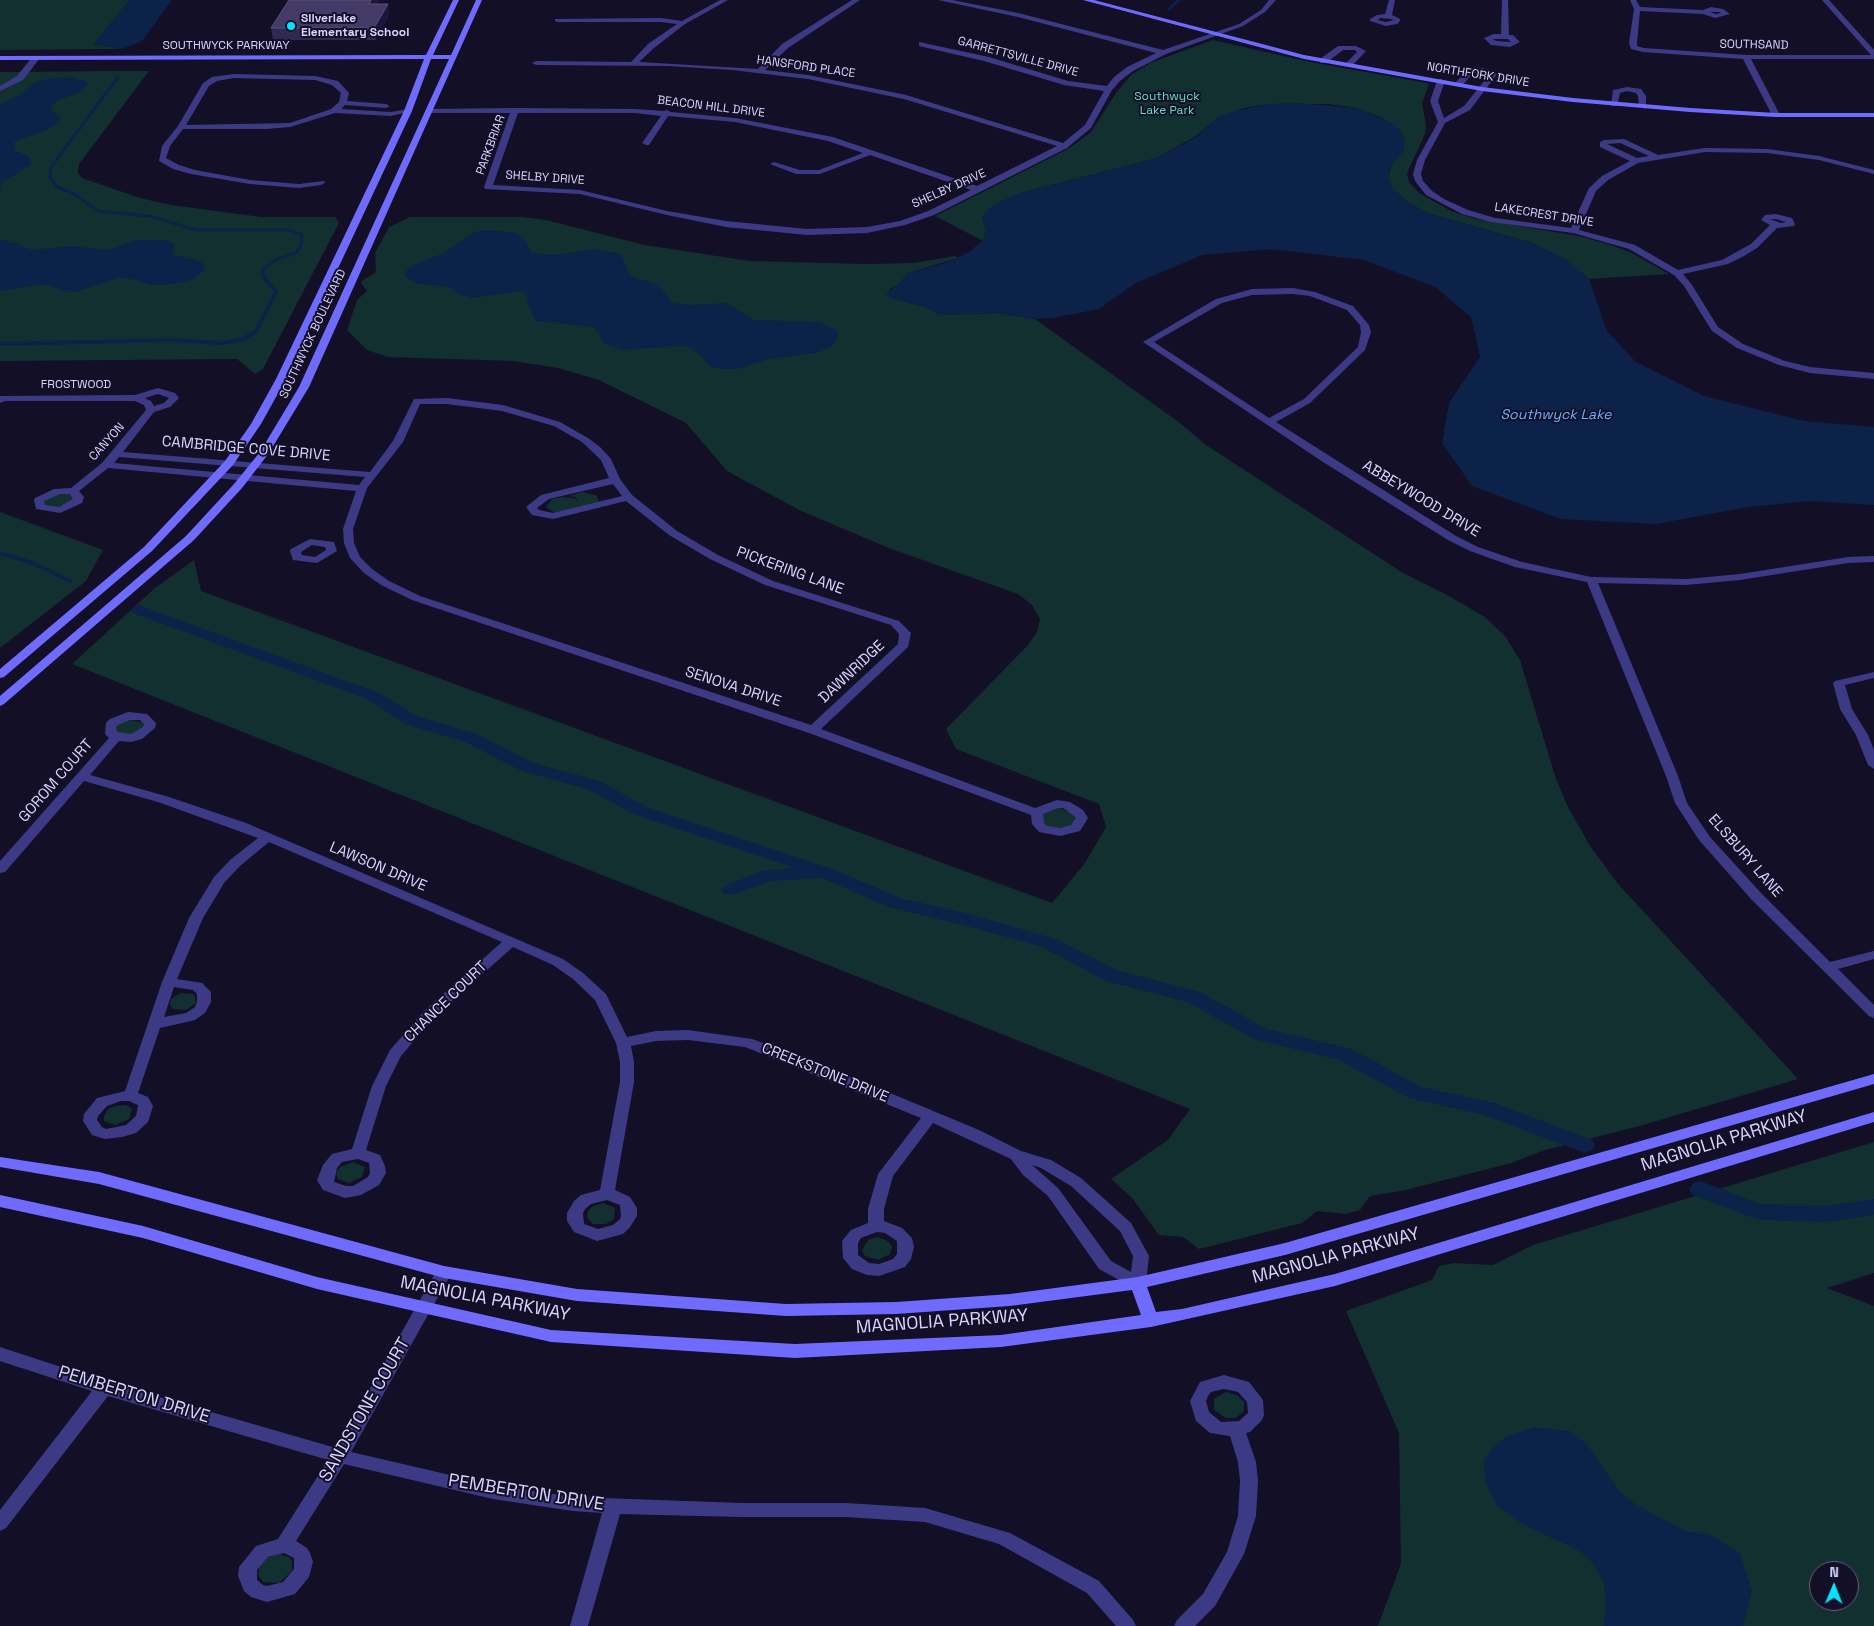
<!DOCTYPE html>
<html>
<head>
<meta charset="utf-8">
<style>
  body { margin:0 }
  #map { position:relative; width:1874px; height:1626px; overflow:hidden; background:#130f26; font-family:"Space Grotesk",sans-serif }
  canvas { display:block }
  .north { position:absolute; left:1809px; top:1561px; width:50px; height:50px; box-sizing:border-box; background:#130f26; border:1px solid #625e7d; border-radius:50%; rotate:1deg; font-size:14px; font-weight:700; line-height:20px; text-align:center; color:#d9d4ff }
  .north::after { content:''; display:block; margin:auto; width:18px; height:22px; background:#00e5ff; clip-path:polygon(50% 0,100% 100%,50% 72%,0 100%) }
</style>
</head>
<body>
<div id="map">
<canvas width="1874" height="1626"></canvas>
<div class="north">N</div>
</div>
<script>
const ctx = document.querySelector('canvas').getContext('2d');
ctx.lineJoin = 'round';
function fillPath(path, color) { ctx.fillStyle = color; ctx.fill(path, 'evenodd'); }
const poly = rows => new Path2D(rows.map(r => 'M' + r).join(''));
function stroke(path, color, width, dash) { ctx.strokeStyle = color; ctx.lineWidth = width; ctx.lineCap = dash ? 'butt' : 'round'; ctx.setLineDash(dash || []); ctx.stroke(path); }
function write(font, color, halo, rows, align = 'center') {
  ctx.font = font + ' "Space Grotesk",sans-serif'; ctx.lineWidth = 4; ctx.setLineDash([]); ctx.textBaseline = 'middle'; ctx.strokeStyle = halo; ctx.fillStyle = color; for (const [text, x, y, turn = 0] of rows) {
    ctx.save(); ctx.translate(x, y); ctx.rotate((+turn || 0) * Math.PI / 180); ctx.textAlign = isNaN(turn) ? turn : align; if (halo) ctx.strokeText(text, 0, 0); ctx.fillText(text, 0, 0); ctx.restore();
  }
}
const green = poly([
  [0,0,130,0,94,44,122,49,0,50],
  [1213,40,1310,62,1427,83,1429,85,1422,103,1426,125,1425,134,1407,173,1409,182,1419,193,1451,211,1476,219,1579,236,1608,244,1632,253,1669,274,1589,279,1566,260,1532,243,1427,213,1406,201,1392,188,1388,178,1392,163,1404,150,1401,131,1382,118,1357,108,1329,104,1268,104,1244,108,1219,117,1196,136,1157,158,1021,193,982,217,986,230,983,241,935,216,1068,149,1091,132,1116,93,1131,75,1150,63],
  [114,71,149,71,79,164,78,173,82,178,140,198,171,205,261,217,335,217,339,223,263,369,255,374,237,359,0,361,0,72],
  [410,217,522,217,546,220,645,245,749,261,866,264,913,263,955,256,958,258,908,273,899,284,889,290,890,298,926,307,940,315,998,313,1035,319,1180,423,1206,445,1403,573,1449,596,1485,617,1505,636,1520,660,1555,776,1567,805,1590,846,1619,885,1798,1079,1643,1125,1542,1151,1511,1163,1406,1190,1370,1196,1360,1210,1346,1214,1317,1211,1302,1223,1199,1249,1183,1237,1159,1235,1133,1199,1111,1179,1168,1140,1190,1109,72,664,155,588,194,560,201,591,1052,903,1085,863,1106,827,1099,804,956,749,946,729,1027,646,1037,632,1040,619,1032,605,1018,594,889,548,799,510,727,471,686,423,599,380,558,368,514,361,388,357,367,350,347,330,357,300,367,291,361,283,362,281,376,272,375,253,389,227],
  [582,492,596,495,599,501,598,503,579,508,580,505,578,508,554,513,546,507,552,499,562,497,573,498,580,502,575,497,569,496],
  [71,493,76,498,68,506,46,509,42,500,49,495],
  [0,512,103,550,86,581,0,648],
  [131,720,147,723,135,740,115,741,113,726],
  [1058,807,1075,815,1076,819,1073,827,1048,831,1037,814],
  [181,993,194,994,196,1003,186,1010,173,1009,170,1005,171,999],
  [126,1105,132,1109,129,1119,115,1125,104,1121,104,1116,108,1109,116,1106],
  [1874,1142,1874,1273,1827,1288,1874,1306,1874,1626,1378,1626,1401,1564,1399,1433,1346,1311,1432,1280,1439,1266,1453,1263,1493,1265,1533,1245],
  [1819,1571,1849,1571,1849,1601,1819,1601],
  [353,1162,365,1167,362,1177,349,1183,338,1179,336,1173,340,1167],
  [603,1203,615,1208,614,1219,606,1224,593,1224,587,1218,588,1211,593,1206],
  [877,1237,886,1240,892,1246,890,1254,878,1260,865,1256,862,1250,868,1240],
  [1226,1392,1237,1395,1244,1402,1244,1411,1236,1418,1226,1418,1214,1410,1214,1399],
  [279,1554,289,1557,292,1561,292,1571,279,1583,263,1582,258,1575,260,1565,267,1558]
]);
const water = poly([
  [130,0,172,0,142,41,122,49,94,44],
  [72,77,86,81,88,84,79,93,58,100,53,105,51,109,61,119,58,123,47,130,15,141,14,150,30,157,31,165,1,183,0,191,0,104,18,96,35,82,52,78],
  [1299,103,1357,108,1392,123,1401,131,1405,141,1404,150,1392,163,1388,178,1392,188,1406,201,1427,213,1532,243,1567,260,1589,279,1607,331,1636,362,1704,396,1804,421,1874,427,1874,505,1809,501,1748,507,1656,524,1561,519,1472,486,1442,443,1449,403,1480,357,1471,317,1435,287,1364,260,1271,249,1202,255,1136,283,1099,309,1052,318,1035,319,998,313,940,315,926,307,890,298,886,294,899,284,908,273,948,262,969,252,983,240,986,230,982,217,987,210,1001,201,1021,193,1157,158,1196,137,1219,117,1231,112,1268,104],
  [489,230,516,233,526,241,531,252,539,254,564,254,593,249,621,254,630,276,659,285,672,303,690,305,726,303,754,320,820,322,836,330,839,335,832,346,817,353,769,359,737,369,720,369,711,367,698,353,691,348,680,346,622,350,603,343,598,332,592,327,536,321,530,310,526,293,519,291,473,298,458,294,450,288,441,286,418,284,405,277,406,271,413,265,444,253,474,232],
  [0,240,13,242,32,250,71,246,107,250,136,240,165,240,174,244,173,255,196,260,204,264,205,269,194,279,169,285,150,285,132,279,119,278,75,292,61,290,44,284,0,291],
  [1534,1427,1570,1431,1586,1443,1621,1493,1638,1506,1686,1531,1709,1534,1740,1553,1752,1591,1743,1626,1603,1626,1606,1603,1604,1584,1593,1563,1576,1549,1524,1525,1497,1506,1485,1482,1484,1460,1493,1447,1507,1436]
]);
const streamFar1 = poly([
  [1169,9,1179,0],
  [118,77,51,167,50,178,57,187,74,194,98,211,149,216,196,230,288,230,301,234,302,243,296,253,277,259,263,269,263,272]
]);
const stream = poly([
  [0,344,172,340,221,343,244,339,256,331,276,292,264,277,263,271],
  [0,553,33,563,70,581]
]);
const canal = poly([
  [138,605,379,693,417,716,477,734,534,763,599,781,647,807,833,869,900,898,969,914,1056,939,1119,971,1200,992,1267,1029,1352,1049,1421,1087,1495,1103,1592,1140,1595,1145,1592,1150,1585,1153,1484,1115,1409,1098,1339,1060,1254,1039,1187,1002,1106,981,1042,947,967,926,889,907,822,878,770,881,736,894,724,894,721,890,724,886,762,871,794,868,635,815,587,789,522,771,465,742,405,724,367,699,133,613,130,610,138,605],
  [1700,1181,1761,1204,1827,1206,1874,1199,1874,1215,1827,1222,1759,1220,1693,1195,1689,1189,1693,1183,1700,1181]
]);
const street = poly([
  [720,0,728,0,685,24,654,48,639,62,758,69,782,44,852,0,860,0,788,48,765,70,808,75,906,95,1063,143,1085,125,1104,91,1064,85,984,61,919,46,919,42,989,57,1068,81,1107,86,1114,77,1127,67,1156,53,1018,17,938,0,952,0,1018,13,1163,50,1239,24,1261,10,1269,0,1276,0,1265,12,1243,26,1166,54,1133,71,1120,81,1112,90,1091,128,1067,148,934,215,905,225,867,233,807,235,726,227,667,215,580,194,485,189,484,187,510,113,429,113,425,111,429,109,515,108,635,109,664,111,667,110,671,112,735,118,833,137,977,186,1057,146,904,99,808,79,732,70,668,66,536,65,532,63,536,61,631,62,648,44,677,24,661,22,557,22,555,21,555,19,661,18,682,21,720,0],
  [518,113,635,113,661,116,642,143,646,145,649,145,668,116,735,122,828,141,863,153,819,170,800,170,774,162,770,164,796,174,820,174,870,155,971,190,928,211,900,221,867,227,807,229,726,221,667,211,580,190,493,185,518,113],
  [1389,0,1395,0,1392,15,1400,19,1400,21,1397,24,1386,26,1370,21,1370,19,1377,15,1385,14,1389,0],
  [1380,18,1391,19,1394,20,1386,22,1378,20,1380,18],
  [1502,0,1508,0,1509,35,1513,35,1520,42,1510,47,1491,45,1484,38,1494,34,1501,34,1502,0],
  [1493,39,1508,39,1511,42,1496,41,1493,39],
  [1630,0,1636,0,1640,7,1703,10,1711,7,1723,9,1730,14,1715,18,1703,14,1640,11,1637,43,1637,46,1644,48,1746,55,1871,55,1822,0,1829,0,1874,50,1874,59,1751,59,1780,115,1776,117,1772,115,1743,59,1643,52,1631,49,1629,43,1634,9,1630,0],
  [1710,12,1719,12,1721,13,1716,14,1710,12],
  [1338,46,1356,46,1366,51,1351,67,1344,65,1357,52,1355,50,1343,50,1326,63,1320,63,1320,59,1338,46],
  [33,56,40,58,23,80,0,91,0,86,17,76,33,56],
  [1483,68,1497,74,1470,110,1445,123,1425,160,1421,174,1423,181,1432,191,1444,199,1468,210,1495,218,1571,228,1589,188,1602,176,1630,161,1600,147,1600,142,1604,140,1624,139,1658,155,1705,148,1767,149,1819,156,1874,170,1874,174,1819,160,1767,153,1705,152,1638,163,1608,180,1596,191,1579,230,1635,245,1678,270,1722,260,1751,244,1770,225,1761,220,1765,215,1776,214,1792,218,1795,224,1794,226,1777,228,1757,248,1744,256,1728,264,1683,274,1692,285,1718,327,1743,344,1785,361,1810,367,1874,373,1874,379,1810,373,1779,365,1737,348,1712,331,1684,286,1674,275,1629,249,1573,233,1491,222,1462,214,1426,195,1415,181,1413,174,1417,160,1438,122,1430,101,1437,81,1441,79,1445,81,1438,101,1444,118,1464,106,1489,75,1482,72,1473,73,1462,86,1456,86,1456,82,1468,69,1483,68],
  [1620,143,1649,156,1637,158,1607,144,1620,143],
  [1770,219,1776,219,1786,222,1781,223,1770,219],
  [234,74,315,76,338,81,349,93,347,101,386,104,390,106,386,108,345,105,341,109,391,112,408,109,412,111,391,116,335,113,290,127,266,129,183,129,170,146,166,158,179,165,195,170,250,180,299,184,324,181,325,183,321,185,299,188,250,184,191,174,173,169,159,161,162,146,178,126,203,83,212,77,234,74],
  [234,78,315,80,332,85,341,93,339,102,331,109,290,123,186,125,209,86,217,81,234,78],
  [1627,87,1641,89,1646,96,1646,109,1639,107,1638,96,1636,93,1627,91,1620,93,1617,106,1611,106,1613,90,1627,87],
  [1293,288,1315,292,1353,306,1369,325,1371,332,1365,350,1310,403,1276,422,1456,536,1478,547,1522,562,1591,577,1686,579,1740,574,1848,557,1874,556,1874,562,1848,563,1740,580,1686,585,1598,583,1678,776,1687,803,1710,837,1761,893,1830,962,1874,951,1874,959,1838,969,1874,1005,1874,1018,1869,1016,1751,899,1699,840,1675,803,1666,776,1587,582,1515,567,1470,551,1448,540,1323,462,1143,342,1216,299,1252,289,1293,288],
  [1293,294,1310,296,1347,310,1360,325,1361,332,1358,347,1304,399,1269,418,1154,342,1222,303,1252,295,1293,294],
  [158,388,175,393,179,398,170,407,154,412,123,452,370,472,393,441,414,399,447,398,503,405,560,422,588,438,600,447,611,459,620,479,632,495,677,531,718,555,773,581,899,621,911,633,908,647,821,729,1035,808,1057,800,1070,802,1083,810,1088,818,1080,831,1060,836,1039,832,1032,824,1031,815,809,733,412,600,381,585,364,573,350,558,344,543,343,529,356,491,108,468,79,491,84,497,82,503,60,513,36,509,34,500,35,498,54,489,71,488,102,463,146,410,144,405,135,401,5,401,0,403,0,396,135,395,158,388],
  [158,394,169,398,164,403,154,406,151,401,145,398,158,394],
  [420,404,447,404,502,411,554,426,582,442,601,460,609,478,541,495,526,507,532,515,553,519,626,501,669,535,710,559,765,585,891,625,899,634,898,644,811,725,420,596,389,581,372,569,360,557,354,543,353,529,367,488,403,442,420,404],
  [119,457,365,477,359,485,114,463,119,457],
  [613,484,622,496,553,513,539,510,537,508,549,499,613,484],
  [60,494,70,494,73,499,59,507,45,505,44,501,60,494],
  [1058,808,1063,808,1074,816,1076,818,1071,825,1060,828,1047,826,1044,823,1043,814,1058,808],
  [310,539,334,542,337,551,317,563,293,560,290,551,291,549,310,539],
  [312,545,325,547,326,550,315,557,302,555,301,552,312,545],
  [1874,672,1874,678,1845,685,1852,709,1868,735,1874,750,1874,769,1868,765,1856,735,1840,709,1833,683,1835,681,1874,672],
  [128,712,147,714,156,723,155,728,142,739,131,742,119,741,90,775,166,796,246,823,563,959,583,973,606,994,627,1037,656,1031,688,1030,752,1039,818,1063,979,1130,1021,1151,1051,1160,1081,1178,1131,1223,1149,1256,1146,1283,1144,1287,1138,1289,1132,1287,1099,1269,1048,1196,1023,1175,1011,1159,933,1123,893,1176,884,1209,884,1221,902,1228,912,1238,914,1247,911,1259,905,1267,879,1276,867,1275,852,1269,843,1258,842,1241,851,1230,868,1223,868,1209,878,1174,921,1118,745,1047,688,1040,656,1041,631,1046,634,1062,634,1082,615,1190,630,1197,637,1208,637,1216,630,1227,623,1234,597,1241,574,1232,567,1221,567,1213,574,1201,581,1195,600,1190,620,1082,620,1062,616,1043,595,1000,573,979,553,965,513,947,435,1016,401,1056,386,1086,366,1150,380,1155,385,1166,386,1173,379,1185,361,1195,345,1198,323,1190,317,1180,323,1165,332,1154,352,1149,372,1086,390,1050,425,1010,502,942,269,842,240,866,224,883,203,918,177,979,202,983,211,992,211,1002,205,1013,195,1020,160,1028,138,1093,148,1097,153,1106,148,1122,136,1133,122,1137,105,1139,92,1135,83,1121,84,1114,97,1098,125,1091,162,982,189,918,214,877,230,860,258,838,158,802,84,781,5,872,0,873,0,861,109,738,105,734,106,723,110,719,128,712],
  [130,720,140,720,144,724,143,727,131,734,117,732,116,727,118,725,130,720],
  [174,987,193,990,197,994,197,1002,195,1007,186,1013,164,1017,174,987],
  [121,1101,129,1101,138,1105,136,1116,126,1125,106,1129,102,1127,97,1120,98,1116,107,1106,121,1101],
  [358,1159,369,1163,370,1173,368,1177,353,1186,346,1186,334,1182,337,1168,342,1162,358,1159],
  [1032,1165,1041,1168,1071,1186,1120,1231,1133,1256,1131,1272,1111,1261,1058,1188,1032,1165],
  [607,1200,620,1205,621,1216,620,1219,613,1225,598,1229,584,1224,583,1213,585,1209,591,1204,607,1200],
  [877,1232,885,1233,897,1241,897,1254,893,1259,879,1264,869,1263,858,1255,858,1243,861,1238,877,1232],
  [444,1266,450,1268,452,1272,351,1452,493,1485,573,1497,741,1503,846,1503,925,1508,1010,1533,1099,1581,1133,1620,1136,1626,1116,1626,1087,1593,999,1544,925,1522,846,1517,741,1517,620,1514,588,1626,570,1626,602,1513,573,1511,493,1499,344,1464,296,1541,307,1548,310,1553,313,1562,309,1577,295,1594,267,1602,251,1597,244,1591,238,1576,239,1567,256,1546,278,1539,328,1460,108,1396,6,1528,0,1531,0,1510,92,1391,0,1361,0,1347,104,1381,336,1448,438,1268,444,1266],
  [284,1553,294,1558,294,1569,283,1582,267,1586,263,1585,257,1580,257,1570,268,1557,284,1553],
  [1224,1375,1249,1382,1263,1400,1264,1415,1262,1420,1250,1432,1246,1433,1256,1462,1258,1481,1256,1516,1244,1554,1215,1606,1195,1626,1174,1626,1177,1620,1203,1594,1227,1552,1238,1516,1240,1481,1238,1462,1230,1436,1210,1433,1196,1421,1190,1401,1200,1382,1224,1375],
  [1224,1389,1238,1392,1247,1402,1248,1413,1239,1421,1221,1422,1209,1412,1206,1401,1208,1396,1211,1392,1224,1389]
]);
const secondary = poly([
  [453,0,459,0,433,55,451,55,476,0,482,0,309,387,269,453,242,488,194,540,4,704,0,706,0,696,186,536,234,484,260,452,299,387,449,59,431,59,412,111,286,379,261,424,233,465,152,551,4,677,0,678,0,669,144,547,225,461,251,424,276,379,404,111,424,59,0,60,0,56,426,55,453,0],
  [1083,0,1094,0,1304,55,1482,87,1573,98,1690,108,1776,113,1874,113,1874,117,1776,117,1690,112,1573,102,1482,91,1304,59,1083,0],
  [1874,1074,1874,1084,1285,1255,1147,1287,1156,1312,1182,1309,1335,1274,1874,1112,1874,1122,1335,1286,1151,1327,1001,1347,795,1358,551,1342,317,1289,143,1238,0,1207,0,1195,143,1226,317,1277,551,1330,795,1344,1001,1335,1141,1315,1132,1290,1010,1306,896,1314,786,1316,577,1301,444,1278,99,1184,0,1167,0,1157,99,1172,444,1266,577,1289,786,1304,896,1302,1010,1294,1138,1277,1285,1243,1874,1074]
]);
const wall = poly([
  [289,0,379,0,377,4,388,4,389,16,376,40,273,40,271,28]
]);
const shadedWall = poly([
  [371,0,379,0,371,16,369,4],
  [388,4,389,16,376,40,374,28]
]);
const building = poly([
  [289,0,371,0,369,4,388,4,374,28,271,28,289,0]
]);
const markers = [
  [291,26,5,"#00e5ff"]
];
const farPoinames = [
  ["Silverlake",301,19],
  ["Elementary School",301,33]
];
const farStreetnames = [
  ["SOUTHSAND",1754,45,1],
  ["SOUTHWYCK PARKWAY",226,46],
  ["GARRETTSVILLE DRIVE",1018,57,15],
  ["HANSFORD PLACE",806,67,8],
  ["NORTHFORK DRIVE",1478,75,9],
  ["BEACON HILL DRIVE",711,107,7],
  ["PARKBRIAR",491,145,-70],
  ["SHELBY DRIVE",545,178,4],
  ["SHELBY DRIVE",949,189,-24],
  ["LAKECREST DRIVE",1544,215,9],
  ["SOUTHWYCK BOULEVARD",313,334,-65],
  ["FROSTWOOD",76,385],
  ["CANYON",107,442,-48]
];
const farParknames = [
  ["Southwyck",1167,97],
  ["Lake Park",1167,111]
];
const farWaternames = [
  ["Southwyck Lake",1556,415]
];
const streetNames = [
  ["CAMBRIDGE COVE DRIVE",246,449,5],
  ["ABBEYWOOD DRIVE",1421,499,31],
  ["PICKERING LANE",790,571,20],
  ["DAWNRIDGE",852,672,-43],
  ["SENOVA DRIVE",733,687,18],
  ["GOROM COURT",56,781,-49],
  ["ELSBURY LANE",1745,856,49],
  ["LAWSON DRIVE",378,867,23],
  ["CHANCE COURT",446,1002,-44],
  ["CREEKSTONE DRIVE",825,1073,22]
];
const nearStreetnames = [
  ["MAGNOLIA PARKWAY",1724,1141,-17],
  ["MAGNOLIA PARKWAY",1336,1256,-15],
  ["MAGNOLIA PARKWAY",485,1299,11],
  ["MAGNOLIA PARKWAY",942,1322,-4],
  ["PEMBERTON DRIVE",134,1395,17],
  ["SANDSTONE COURT",365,1410,-60],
  ["PEMBERTON DRIVE",526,1493,9]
];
fillPath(green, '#12302f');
fillPath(water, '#0c2248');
stroke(streamFar1, '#0c2248', 3);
stroke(stream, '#0c2248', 4);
fillPath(canal, '#0c2248');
fillPath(street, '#3d3a85');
fillPath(secondary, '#6f6bff');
fillPath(wall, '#312854');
fillPath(shadedWall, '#1d163a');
fillPath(building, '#433a66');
stroke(building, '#5a527e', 1);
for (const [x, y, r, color] of markers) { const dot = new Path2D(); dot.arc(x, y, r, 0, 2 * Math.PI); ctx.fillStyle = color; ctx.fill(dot); stroke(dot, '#130f26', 2); }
write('bold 12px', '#d9d4ff', '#130f26', farPoinames, 'left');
write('12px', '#d9d4ff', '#130f26', farStreetnames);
write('12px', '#5fe0c0', '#130f26', farParknames);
write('italic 14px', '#62b6ff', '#130f26', farWaternames);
write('15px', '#d9d4ff', '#130f26', streetNames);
write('18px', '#d9d4ff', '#130f26', nearStreetnames);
</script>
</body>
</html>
